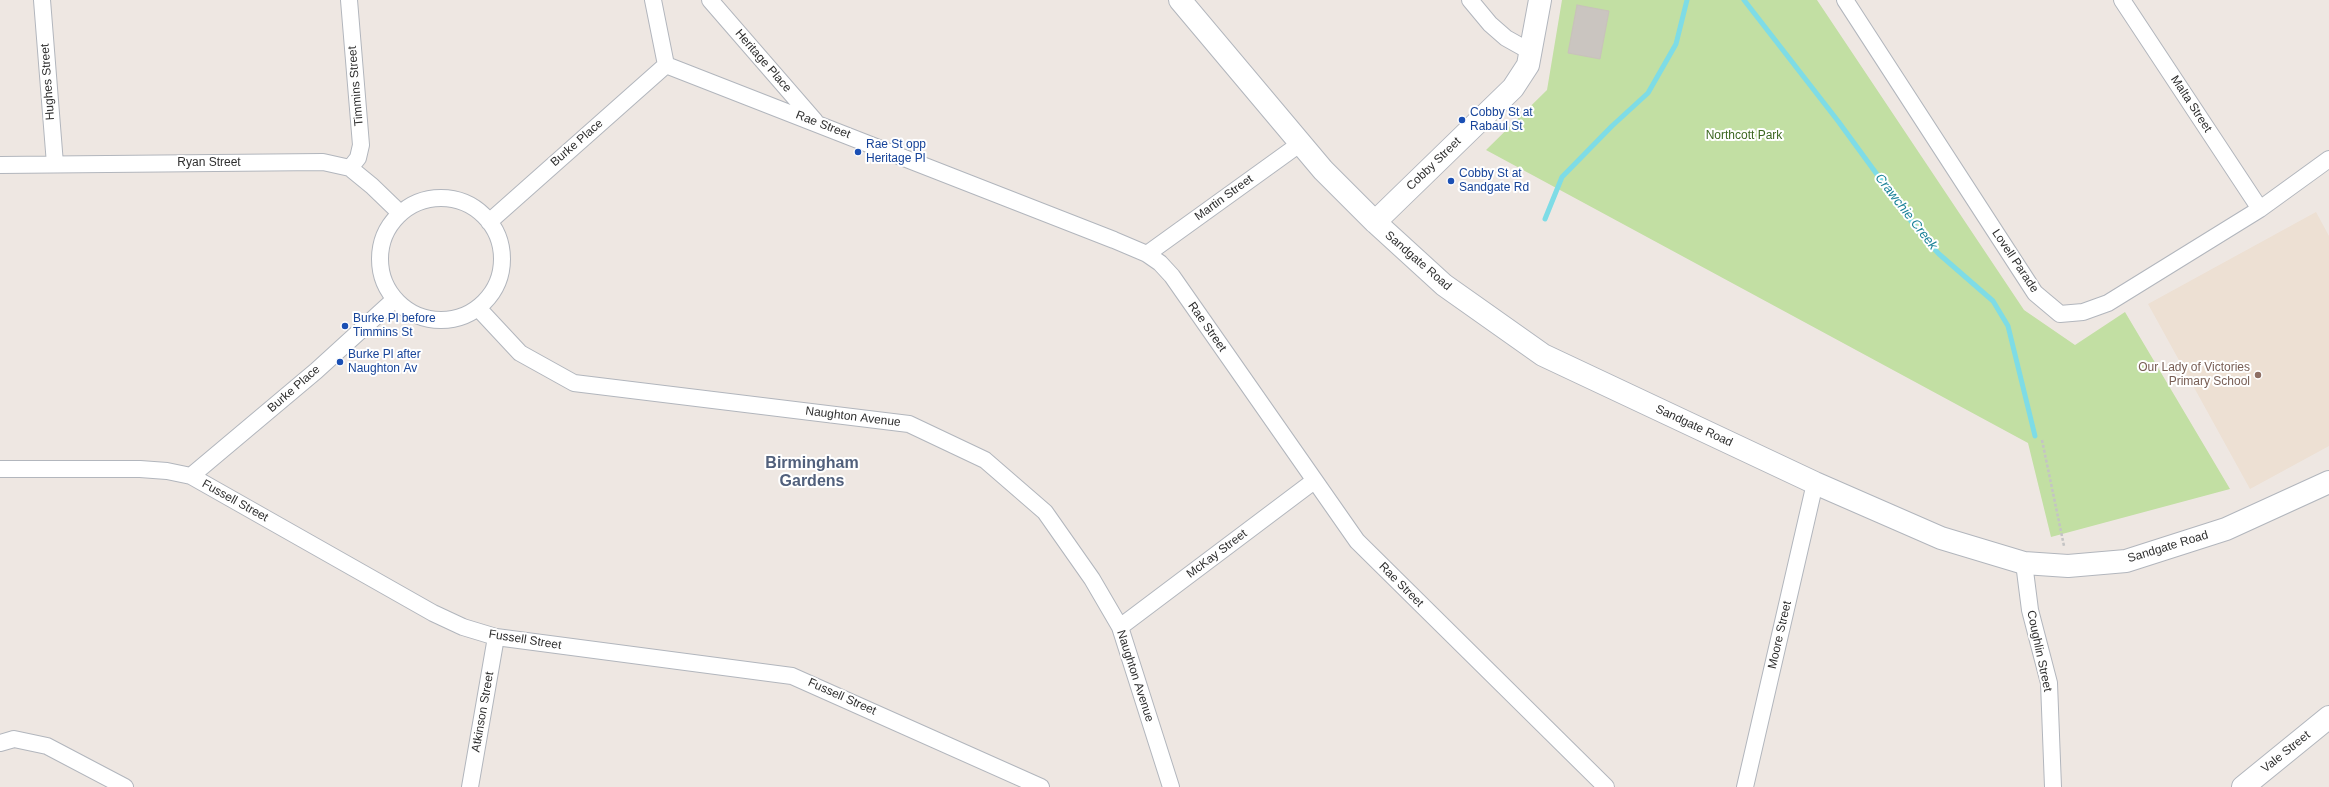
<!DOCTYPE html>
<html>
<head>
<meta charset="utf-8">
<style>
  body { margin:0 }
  canvas { display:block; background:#eee7e2 }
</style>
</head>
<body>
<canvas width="2329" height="787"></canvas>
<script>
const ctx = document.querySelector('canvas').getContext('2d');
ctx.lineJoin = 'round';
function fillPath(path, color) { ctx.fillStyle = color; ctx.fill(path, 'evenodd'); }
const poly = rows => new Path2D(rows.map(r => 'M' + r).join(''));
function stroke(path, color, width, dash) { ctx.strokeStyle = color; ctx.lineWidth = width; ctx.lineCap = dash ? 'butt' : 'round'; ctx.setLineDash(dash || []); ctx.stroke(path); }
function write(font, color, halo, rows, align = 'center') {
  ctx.font = font + ' Helvetica,sans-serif'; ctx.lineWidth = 4; ctx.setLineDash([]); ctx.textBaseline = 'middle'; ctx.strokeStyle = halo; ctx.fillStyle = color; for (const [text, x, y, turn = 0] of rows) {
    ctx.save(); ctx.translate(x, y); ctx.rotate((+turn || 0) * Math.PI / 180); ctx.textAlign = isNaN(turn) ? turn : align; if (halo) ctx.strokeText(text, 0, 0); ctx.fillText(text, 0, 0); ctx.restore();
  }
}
const education = poly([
  [2316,212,2329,236,2329,446,2250,489,2148,304]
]);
const green = poly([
  [1562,0,1817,0,2024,310,2075,345,2125,312,2230,489,2051,537,2028,443,1486,150,1547,90]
]);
const stream = poly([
  [1744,0,1838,121,1922,236,1939,254,1993,301,2008,326,2035,436],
  [1545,219,1562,177,1612,126,1648,93,1676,44,1687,0]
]);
const building = poly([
  [1577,5,1609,11,1600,59,1568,53,1577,5]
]);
const path = poly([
  [2042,440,2064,546]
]);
const street = poly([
  [42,0,55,164],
  [349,0,361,145,358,158,350,168],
  [653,0,666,65],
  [710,0,815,121],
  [1470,0,1490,24,1506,38,1531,52],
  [1845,0,2035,293,2060,314,2083,312,2108,303,2260,209,2329,159],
  [2122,0,2260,209],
  [666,65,1114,240,1147,254,1160,263,1172,276,1357,541,1606,787],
  [0,165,323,162,350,168,372,186,400,213],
  '380 259a61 61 0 1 1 122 0a61 61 0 1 1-122 0Z',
  [489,222,666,65],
  [1147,254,1301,143],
  [478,308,520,353,574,383,909,424,985,460,1045,512,1092,579,1120,627,1171,787],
  [0,469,140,469,167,471,191,476,433,613,463,627,496,637,792,676,1041,787],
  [191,476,316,371,395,299],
  [2024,563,2030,610,2049,683,2053,787],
  [1120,627,1314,481],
  [0,743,14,739,47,746,125,787],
  [470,787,496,637],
  [1745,787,1815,483]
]);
const secondary = poly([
  [1180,0,1323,170,1375,222,1444,285,1543,355,1815,483,1941,538,2024,563,2068,566,2126,561,2226,529,2329,482],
  [1375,222,1513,88,1528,65,1540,0],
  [2243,787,2329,717]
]);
const markers = [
  [1462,120,4,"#1a4fb4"],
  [858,152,4,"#1a4fb4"],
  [1451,181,4,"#1a4fb4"],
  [345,326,4,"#1a4fb4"],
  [340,362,4,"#1a4fb4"],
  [2258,375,4,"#8d6e63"]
];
const streetNames = [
  ["Heritage Place",763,61,49],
  ["Hughes Street",48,82,-94],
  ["Timmins Street",356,86,-95],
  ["Malta Street",2191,104,57],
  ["Rae Street",823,125,21],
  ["Burke Place",577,143,-41],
  ["Ryan Street",209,163],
  ["Cobby Street",1434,164,-44],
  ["Martin Street",1224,198,-36],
  ["Sandgate Road",1418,261,41],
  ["Lovell Parade",2015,261,56],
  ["Rae Street",1207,327,55],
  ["Burke Place",294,389,-41],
  ["Naughton Avenue",853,417,7],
  ["Sandgate Road",1694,426,25],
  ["Fussell Street",235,501,29],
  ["Sandgate Road",2168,547,-17],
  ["McKay Street",1217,554,-37],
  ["Rae Street",1401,585,45],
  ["Moore Street",1780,635,-77],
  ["Fussell Street",525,640,9],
  ["Coughlin Street",2039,651,78],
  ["Naughton Avenue",1135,676,72],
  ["Fussell Street",842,697,24],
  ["Atkinson Street",483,712,-80],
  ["Vale Street",2286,752,-39]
];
const transitNames = [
  ["Cobby St at",1470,113],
  ["Rabaul St",1470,127],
  ["Rae St opp",866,145],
  ["Heritage Pl",866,159],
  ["Cobby St at",1459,174],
  ["Sandgate Rd",1459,188],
  ["Burke Pl before",353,319],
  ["Timmins St",353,333],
  ["Burke Pl after",348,355],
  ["Naughton Av",348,369]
];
const parkNames = [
  ["Northcott Park",1744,136]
];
const educationNames = [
  ["Our Lady of Victories",2250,368],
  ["Primary School",2250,382]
];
const waterNames = [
  ["Crawchie Creek",1906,212,52]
];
const districtNames = [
  ["Birmingham",812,464],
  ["Gardens",812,482]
];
fillPath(education, '#ede0d3');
fillPath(green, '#c2dfa3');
stroke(stream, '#7edce6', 5);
fillPath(building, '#cac5c0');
stroke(building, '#c9c2bb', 1);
stroke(street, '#b2b6bd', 18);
stroke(secondary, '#b2b6bd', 24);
stroke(path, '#c4c4c4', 2.5, [3, 2]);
stroke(street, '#fff', 16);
stroke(secondary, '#fff', 22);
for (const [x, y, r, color] of markers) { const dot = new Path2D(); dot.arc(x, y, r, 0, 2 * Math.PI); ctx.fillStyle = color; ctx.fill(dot); stroke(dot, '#fff', 1.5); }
write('12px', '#2e2e2e', '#fff', streetNames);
write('12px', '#164399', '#fff', transitNames, 'left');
write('12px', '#3c6721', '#fff', parkNames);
write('12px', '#785e54', '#fff', educationNames, 'right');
write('italic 13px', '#198197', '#fff', waterNames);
write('bold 16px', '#51607c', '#fff', districtNames);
</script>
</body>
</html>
